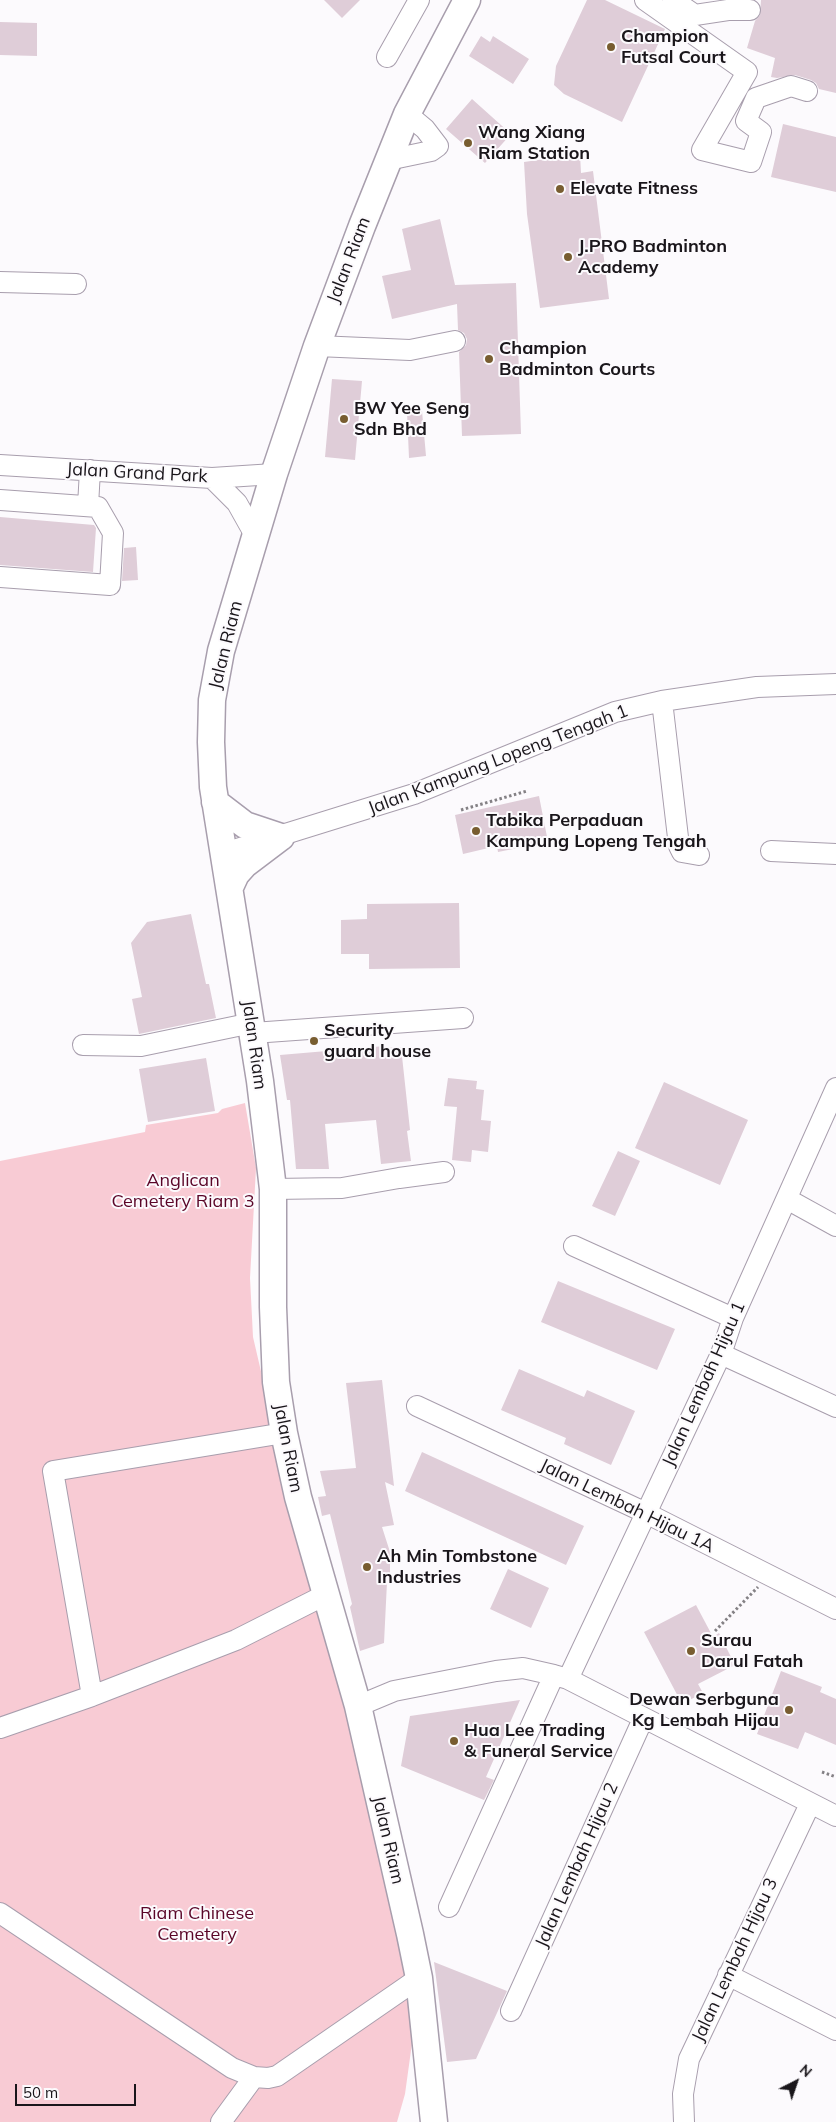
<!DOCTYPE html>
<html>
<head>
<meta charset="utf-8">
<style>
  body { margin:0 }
  #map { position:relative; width:836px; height:2122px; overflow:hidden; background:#fcfafd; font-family:Mulish,sans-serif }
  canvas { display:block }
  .north { position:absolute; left:771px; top:2057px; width:50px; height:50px; -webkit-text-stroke:4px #fcfafd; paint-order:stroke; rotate:41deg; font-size:14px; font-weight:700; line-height:20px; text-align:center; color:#1a161b }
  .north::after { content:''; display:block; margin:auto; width:18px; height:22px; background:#1a161b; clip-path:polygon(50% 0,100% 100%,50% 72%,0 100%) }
  .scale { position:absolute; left:15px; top:2084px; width:121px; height:22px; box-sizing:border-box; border:2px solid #1a161b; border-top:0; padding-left:6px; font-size:15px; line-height:18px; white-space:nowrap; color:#1a161b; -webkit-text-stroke:4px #fcfafd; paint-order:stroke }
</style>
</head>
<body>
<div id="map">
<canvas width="836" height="2122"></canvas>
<div class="north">N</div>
<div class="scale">50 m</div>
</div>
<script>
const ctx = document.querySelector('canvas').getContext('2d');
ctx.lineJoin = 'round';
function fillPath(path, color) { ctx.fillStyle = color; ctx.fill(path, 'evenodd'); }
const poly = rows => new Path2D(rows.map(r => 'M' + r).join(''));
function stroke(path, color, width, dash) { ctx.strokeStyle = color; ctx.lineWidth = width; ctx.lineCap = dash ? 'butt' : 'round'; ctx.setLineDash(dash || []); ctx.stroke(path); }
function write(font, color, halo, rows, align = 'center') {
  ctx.font = font + ' Mulish,sans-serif'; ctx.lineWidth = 4; ctx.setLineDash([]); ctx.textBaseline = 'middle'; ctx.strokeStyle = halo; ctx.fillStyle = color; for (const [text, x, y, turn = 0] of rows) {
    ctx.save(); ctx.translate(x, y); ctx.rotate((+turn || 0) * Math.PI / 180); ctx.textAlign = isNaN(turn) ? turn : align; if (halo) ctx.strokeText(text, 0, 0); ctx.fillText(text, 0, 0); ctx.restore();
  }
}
const green = poly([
  [245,1103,256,1168,250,1278,253,1337,312,1591,353,1737,406,1973,413,2036,405,2094,397,2122,0,2122,0,1161,145,1132,146,1125,218,1113,222,1109]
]);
const building = poly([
  [324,0,360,0,342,18],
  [587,0,605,0,665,29,622,122,564,94,554,85,556,66],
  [761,0,836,0,836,93,819,89,816,83,811,80,795,75,777,78,771,77,775,58,747,48,755,21,760,15],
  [0,22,37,23,37,56,0,55],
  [481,36,490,42,493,36,529,59,513,84,469,56],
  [472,99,511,134,485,163,446,129],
  [783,124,836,137,836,192,771,177],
  [580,154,581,173,593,171,609,299,540,308,527,214,524,162],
  [440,219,455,285,516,283,521,434,462,436,459,352,466,345,467,339,464,333,458,330,457,304,392,319,382,276,411,270,402,229],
  [332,379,362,381,355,460,325,457],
  [422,411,426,456,409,458,407,412],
  [0,517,94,525,96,528,93,572,0,565],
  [136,547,138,580,122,581,124,548],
  [539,796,548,842,498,852,497,846,463,854,455,815],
  [459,903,460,968,369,969,369,954,341,954,341,920,367,919,367,904],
  [191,914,206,984,209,984,216,1018,139,1034,132,999,142,997,131,943,147,922],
  [385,1046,385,1048,401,1047,410,1130,407,1131,411,1161,381,1164,376,1120,325,1124,329,1169,296,1169,290,1100,287,1100,280,1055],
  [206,1058,215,1111,148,1122,139,1069],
  [448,1078,477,1081,476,1089,484,1090,481,1120,491,1121,488,1152,472,1150,471,1162,452,1160,457,1107,444,1106],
  [664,1082,748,1120,720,1185,635,1148],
  [618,1151,640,1161,615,1216,592,1206],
  [558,1281,675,1329,657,1370,541,1322],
  [519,1369,584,1397,587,1390,635,1411,611,1465,564,1444,566,1438,501,1410],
  [382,1380,394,1486,385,1482,394,1525,382,1527,390,1552,390,1582,387,1582,384,1643,360,1651,350,1607,352,1604,330,1514,322,1516,318,1497,326,1496,320,1471,356,1468,346,1383],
  [422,1452,584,1526,566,1565,405,1491],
  [508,1569,549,1588,531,1628,490,1609],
  [696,1605,713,1637,719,1633,735,1665,698,1684,703,1693,682,1704,644,1632],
  [781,1671,822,1687,820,1692,836,1699,836,1745,805,1732,798,1749,757,1734],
  [520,1700,486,1777,494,1780,484,1800,401,1766,410,1716],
  [434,1962,507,1991,476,2059,447,2062]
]);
const path = poly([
  [461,810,527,791],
  [715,1631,758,1587],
  [822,1772,836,1777]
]);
const minor = poly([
  [645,0,747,72,702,150,751,162,761,132,746,121,756,98,791,86,807,91],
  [673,0,695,15,728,10,750,10],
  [387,57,419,0],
  [388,160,431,151,438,146,425,129,407,114],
  [0,282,76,284],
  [317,346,410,350,455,341],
  [0,465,212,478,274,474],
  [212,478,237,503,256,537],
  [0,500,98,507,113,533,110,585,0,577],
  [88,506,90,470],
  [662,701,679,846,682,852,699,855],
  [771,851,836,854],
  [224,853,414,794,615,712,662,701,757,687,836,684],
  [253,1033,463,1018],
  [83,1045,141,1046,252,1023],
  [273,1189,342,1188,399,1178,444,1172],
  [787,1199,836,1226],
  [574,1246,733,1318],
  [721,1354,836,1407],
  [417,1406,646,1513,836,1609],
  [568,1679,721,1354,733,1318,836,1088],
  [92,1696,53,1471,284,1433],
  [358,1706,394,1691,496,1671,523,1668,554,1675,568,1679,836,1816],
  [0,1728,92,1696,236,1640,327,1594],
  [449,1907,554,1675],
  [0,1913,232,2068,254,2077,268,2078,277,2076,419,1978],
  [728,1975,836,2030],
  [511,2011,643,1719],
  [221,2122,254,2077],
  [684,2122,683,2094,689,2059,810,1804]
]);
const major = poly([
  [215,802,245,825,281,837],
  [230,887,236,874,244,865,281,837],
  [434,2122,419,1978,410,1934,358,1706,298,1497,284,1433,276,1382,273,1307,273,1189,260,1081,213,787,211,742,212,700,221,651,274,474,317,346,362,226,407,114,467,0]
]);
const markers = [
  [611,47,5,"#785d30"],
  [468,143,5,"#785d30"],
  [560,189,5,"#785d30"],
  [568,257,5,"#785d30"],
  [489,359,5,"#785d30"],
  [344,419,5,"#785d30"],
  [476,831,5,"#785d30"],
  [314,1041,5,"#785d30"],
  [367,1567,5,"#785d30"],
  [691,1651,5,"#785d30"],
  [789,1710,5,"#785d30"],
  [454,1741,5,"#785d30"]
];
const poiNames = [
  ["Champion",621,37],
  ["Futsal Court",621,58],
  ["Wang Xiang",478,133],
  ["Riam Station",478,154],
  ["Elevate Fitness",570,189],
  ["J.PRO Badminton",578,247],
  ["Academy",578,268],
  ["Champion",499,349],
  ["Badminton Courts",499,370],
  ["BW Yee Seng",354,409],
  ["Sdn Bhd",354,430],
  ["Tabika Perpaduan",486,821],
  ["Kampung Lopeng Tengah",486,842],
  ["Security",324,1031],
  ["guard house",324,1052],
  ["Ah Min Tombstone",377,1557],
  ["Industries",377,1578],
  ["Surau",701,1641],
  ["Darul Fatah",701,1662],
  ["Dewan Serbguna",779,1700,"right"],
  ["Kg Lembah Hijau",779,1721,"right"],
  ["Hua Lee Trading",464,1731],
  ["& Funeral Service",464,1752]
];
const streetNames = [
  ["Jalan Riam",349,260,-69],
  ["Jalan Grand Park",137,473,3],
  ["Jalan Riam",226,645,-76],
  ["Jalan Kampung Lopeng Tengah 1",498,760,-21],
  ["Jalan Riam",254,1045,82],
  ["Jalan Lembah Hijau 1",704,1384,-66],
  ["Jalan Riam",288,1448,79],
  ["Jalan Lembah Hijau 1A",627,1506,26],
  ["Jalan Riam",388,1840,77],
  ["Jalan Lembah Hijau 2",577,1865,-66],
  ["Jalan Lembah Hijau 3",735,1960,-65]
];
const parkNames = [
  ["Anglican",183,1181],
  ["Cemetery Riam 3",183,1202],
  ["Riam Chinese",197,1914],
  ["Cemetery",197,1935]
];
fillPath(green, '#f8cbd4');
fillPath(building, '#dfcdd8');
stroke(minor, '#a89ead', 22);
stroke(major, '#a89ead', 29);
stroke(path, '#848185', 3, [2.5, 2.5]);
stroke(minor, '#fff', 20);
stroke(major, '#fff', 26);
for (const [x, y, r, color] of markers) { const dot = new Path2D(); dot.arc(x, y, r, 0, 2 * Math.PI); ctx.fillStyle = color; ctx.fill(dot); stroke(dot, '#fcfafd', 2); }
write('bold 18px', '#1a161b', '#fcfafd', poiNames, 'left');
write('18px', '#1a161b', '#fcfafd', streetNames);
write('18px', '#5a0527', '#fcfafd', parkNames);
</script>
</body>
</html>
